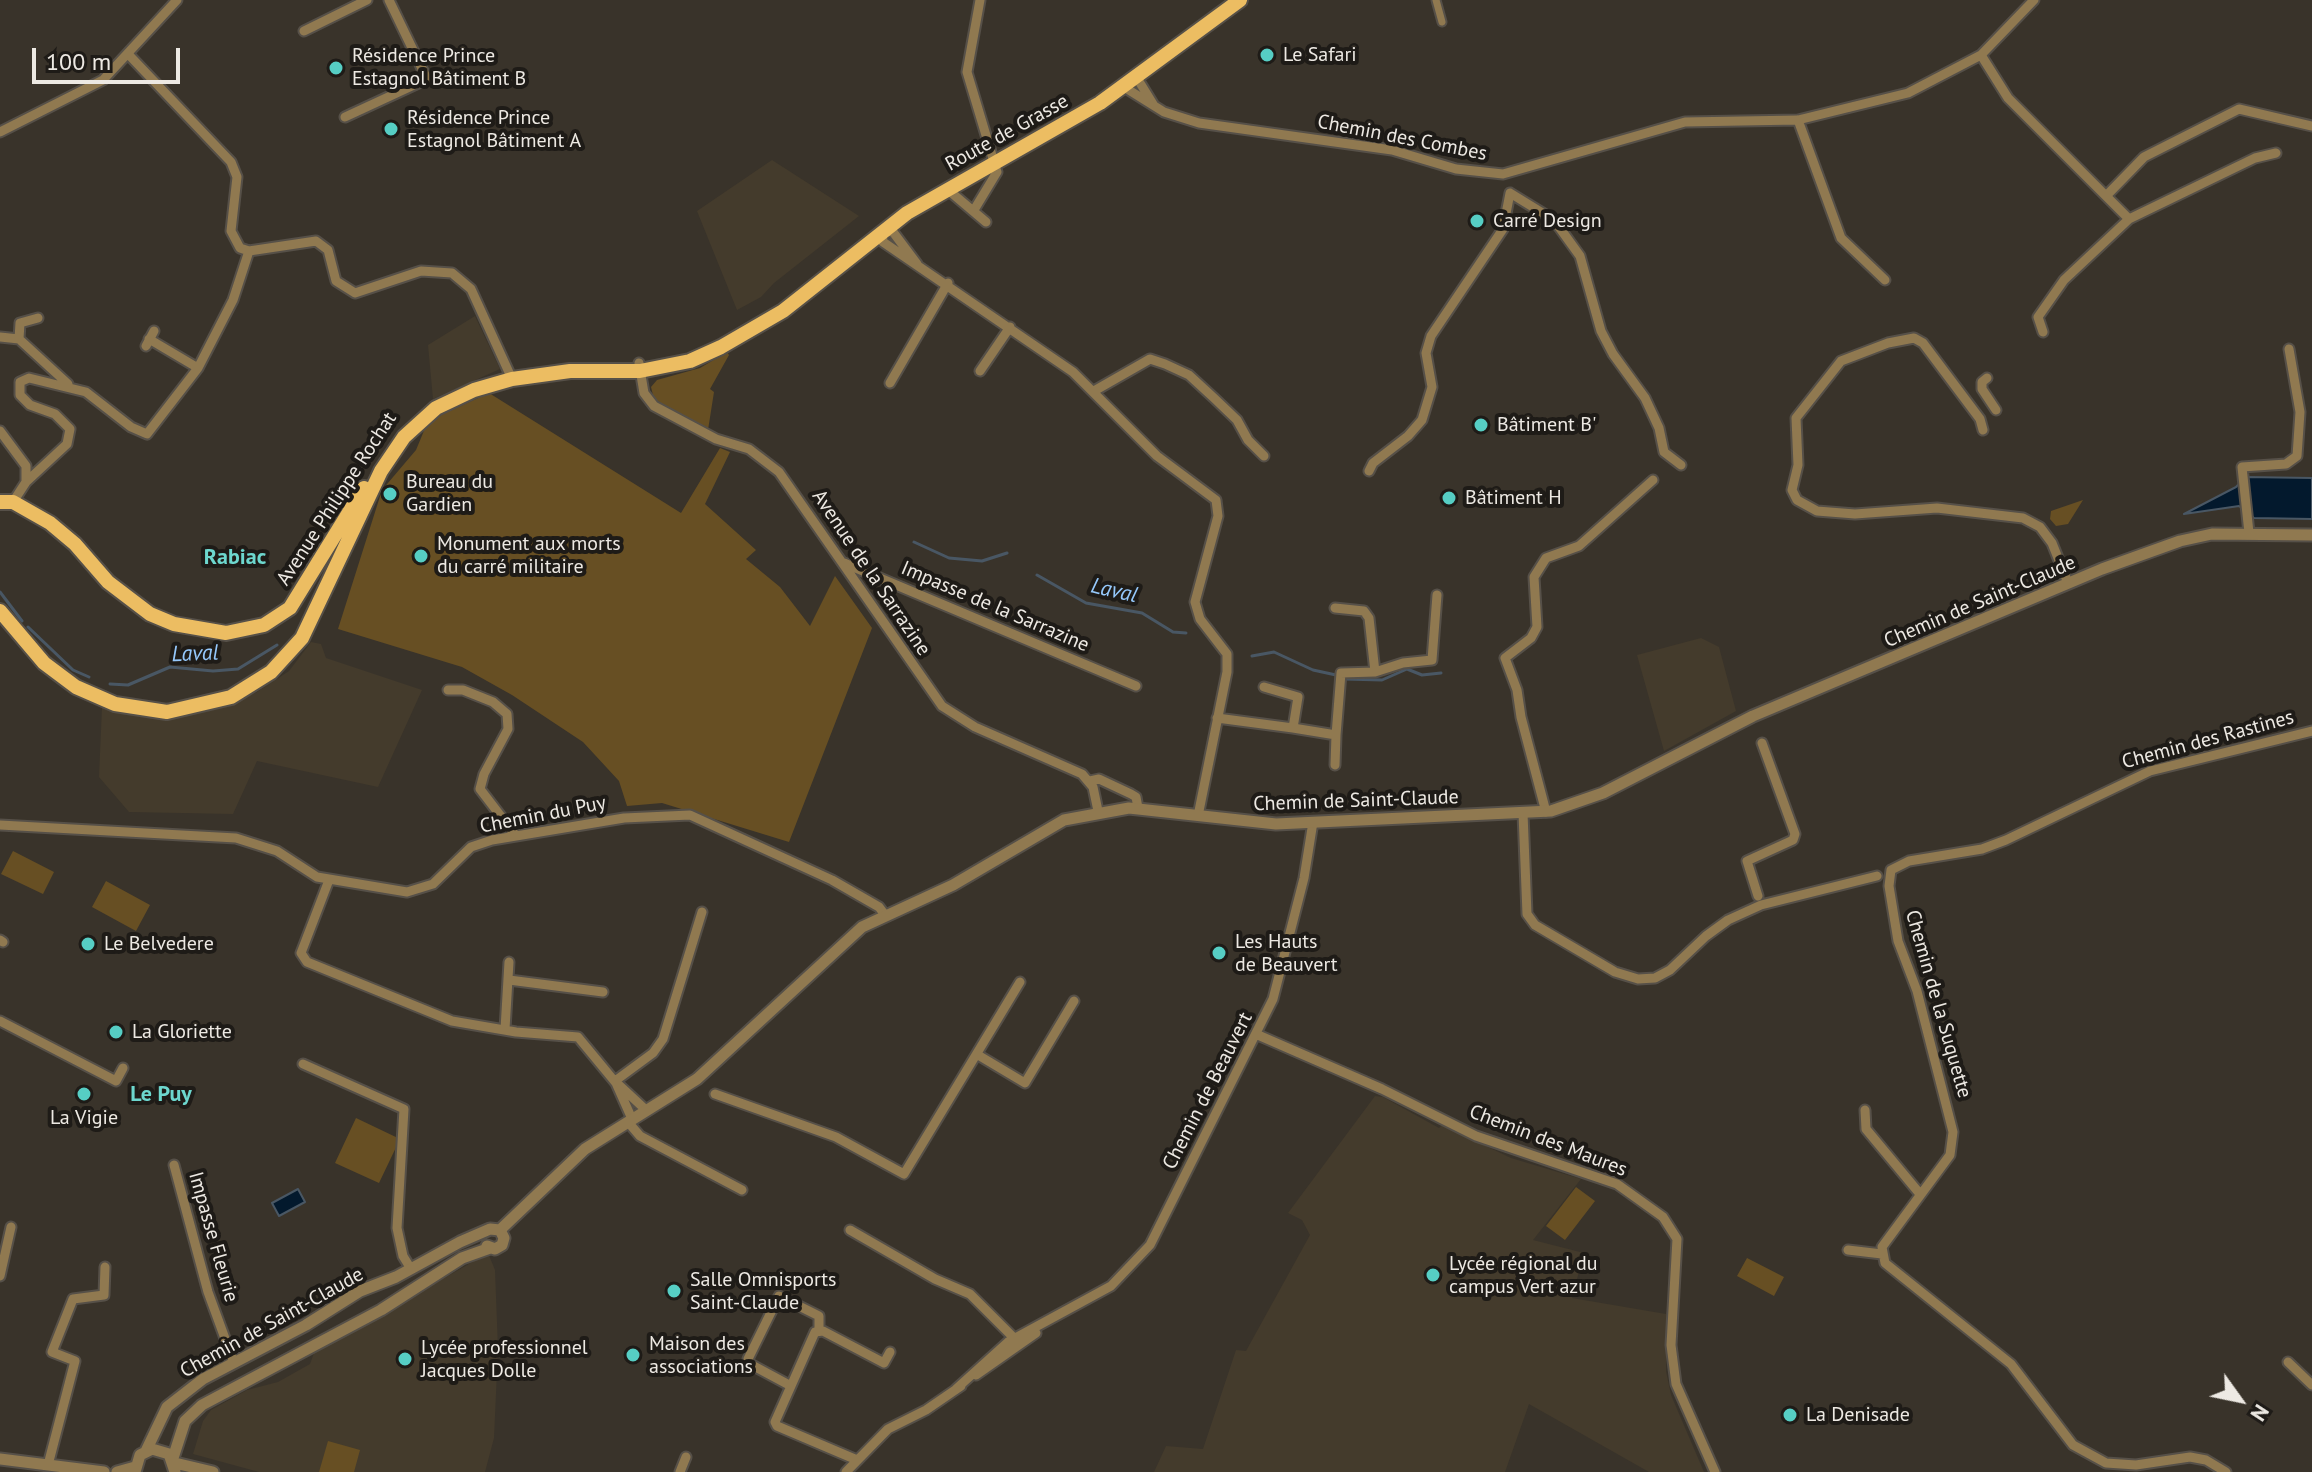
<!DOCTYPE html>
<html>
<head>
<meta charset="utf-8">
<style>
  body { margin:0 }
  #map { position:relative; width:2312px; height:1472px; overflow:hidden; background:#39332a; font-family:"PT Sans",sans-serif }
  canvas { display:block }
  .north { position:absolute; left:2200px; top:1360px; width:80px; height:80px; -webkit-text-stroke:6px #1e1b17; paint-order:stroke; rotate:123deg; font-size:22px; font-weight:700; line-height:32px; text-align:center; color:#ede9e3 }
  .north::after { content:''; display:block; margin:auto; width:28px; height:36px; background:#ede9e3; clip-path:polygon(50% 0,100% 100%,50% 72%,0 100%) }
  .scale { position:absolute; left:32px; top:48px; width:148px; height:36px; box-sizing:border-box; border:4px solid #ede9e3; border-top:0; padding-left:10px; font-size:24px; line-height:28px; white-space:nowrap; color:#ede9e3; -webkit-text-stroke:6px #1e1b17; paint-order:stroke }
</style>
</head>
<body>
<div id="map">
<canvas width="2312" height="1472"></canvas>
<div class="north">N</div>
<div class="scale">100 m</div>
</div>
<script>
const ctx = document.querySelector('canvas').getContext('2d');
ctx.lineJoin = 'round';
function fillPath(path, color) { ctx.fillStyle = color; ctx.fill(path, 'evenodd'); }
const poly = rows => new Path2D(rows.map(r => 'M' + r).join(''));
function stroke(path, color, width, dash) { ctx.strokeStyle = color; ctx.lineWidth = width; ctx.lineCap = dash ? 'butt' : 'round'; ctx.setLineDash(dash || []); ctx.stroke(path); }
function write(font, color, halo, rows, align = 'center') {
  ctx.font = font + ' "PT Sans",sans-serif'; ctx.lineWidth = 8; ctx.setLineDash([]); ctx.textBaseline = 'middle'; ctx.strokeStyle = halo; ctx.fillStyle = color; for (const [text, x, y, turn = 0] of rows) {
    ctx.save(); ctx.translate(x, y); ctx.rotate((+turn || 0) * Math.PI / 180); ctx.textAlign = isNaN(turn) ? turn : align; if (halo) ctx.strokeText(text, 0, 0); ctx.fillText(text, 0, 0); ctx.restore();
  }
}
const built = poly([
  [772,160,859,216,774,283,761,297,737,310,697,211],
  [475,316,500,369,433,399,428,345],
  [1701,638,1719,647,1736,711,1664,751,1637,655],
  [311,642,321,644,326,658,422,690,378,787,257,761,233,814,129,812,99,777,102,707,139,716,178,717,218,709,257,692,289,671],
  [1375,1096,1383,1097,1439,1128,1442,1125,1511,1158,1581,1179,1533,1240,1584,1253,1572,1298,1666,1314,1666,1371,1671,1395,1704,1472,1649,1472,1529,1404,1505,1472,1154,1472,1166,1446,1203,1449,1236,1350,1246,1351,1310,1235,1302,1220,1288,1213],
  [488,1253,495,1270,498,1349,494,1438,485,1472,259,1472,193,1454,203,1421,211,1410,247,1390,278,1382,310,1364,314,1353]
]);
const green = poly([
  [727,352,729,355,710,389,714,392,708,430,654,399,651,387,657,380,700,368],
  [489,393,681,513,720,448,730,452,705,504,756,550,746,559,780,587,810,626,835,576,872,628,789,842,662,803,627,806,619,781,583,742,512,695,462,667,338,629,382,490,416,450,428,421],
  [2083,500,2068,524,2056,526,2050,519,2051,511],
  [13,851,54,872,43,894,1,874],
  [106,881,150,905,136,931,92,907],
  [356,1118,400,1139,379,1183,335,1163],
  [1576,1187,1595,1201,1565,1240,1546,1226],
  [1747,1258,1784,1277,1774,1296,1737,1276],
  [328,1441,360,1450,354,1472,319,1472]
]);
const water = poly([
  [2245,477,2312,478,2312,519,2254,518,2239,506,2184,514,2236,487,2245,477],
  [298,1189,305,1202,279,1216,272,1203,298,1189]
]);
const stream = poly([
  [914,542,949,558,982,561,1007,553],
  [1037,575,1086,603,1142,613,1173,632,1186,633],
  [0,592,22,621],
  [28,627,73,670,89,677],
  [1252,656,1274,652,1313,670,1336,675],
  [1345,679,1382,680,1407,669,1422,675,1441,673],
  [110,684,128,685,170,667,213,671,238,669,277,645]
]);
const pedestrian = poly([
  [1436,0,1442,22]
]);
const minor = poly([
  [304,31,367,0],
  [129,55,231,162,237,177,231,231,240,248,249,251,316,241,328,250,336,281,355,293,421,271,452,273,471,289,512,379],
  [1981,55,2008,98,2129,219,2064,280,2038,317,2043,332],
  [1137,78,1153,104],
  [1124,87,1164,112,1199,123,1392,150,1456,169,1503,174,1685,122,1798,120,1908,93,1981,55,2034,0],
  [345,117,427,79,389,0],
  [1798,120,1841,238,1885,280],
  [0,132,103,80,177,0],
  [947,189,986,222],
  [2107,195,2144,157,2239,109,2312,126],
  [974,210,997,172,967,72,980,0],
  [2129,219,2255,158,2276,153],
  [917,264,893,232,882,231,883,242,1073,372,1157,456,1216,500,1218,516,1195,602,1200,619,1227,654,1227,672,1198,816],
  [38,318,20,323,19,339,68,384],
  [0,337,19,339],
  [149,339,198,368],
  [146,346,154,331],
  [639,363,644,393,654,406,716,439,749,449,779,472,942,706,975,727,1082,774,1093,787,1098,811],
  [980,371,1010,327],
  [1987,378,1982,382,1982,389,1996,410],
  [890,383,948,283],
  [1094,391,1150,359,1165,364,1189,375,1214,398,1237,420,1248,440,1264,456],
  [1983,430,1980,419,1923,343,1914,338,1888,343,1841,361,1796,418,1798,465,1792,490,1797,500,1817,511,1855,514,1937,508,2023,518,2040,527,2052,543,2068,583],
  [0,431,26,466,26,482],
  [1369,471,1373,463,1408,436,1422,420,1432,387,1426,353,1431,336,1503,229,1510,193,1554,220,1580,256,1601,331,1613,354,1645,398,1659,428,1664,452,1681,465],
  [13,502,26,482,67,444,70,429,55,414,30,405,20,395,20,382,29,378,86,392,131,427,147,434,198,368,233,300,249,251],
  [2249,533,2242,467,2286,464,2297,456,2300,412,2289,349],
  [844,563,1136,686],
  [1335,608,1364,611,1369,618,1375,672],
  [448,690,463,690,493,702,507,714,508,729,484,774,480,789,516,836],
  [1217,718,1293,728,1298,697,1264,687],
  [1293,728,1336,735,1341,673,1375,672,1403,663,1432,660,1437,595],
  [1335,765,1336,735],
  [1090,781,1099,779,1131,794,1136,797,1138,808],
  [1546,812,1521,717,1517,690,1505,658,1531,638,1537,627,1534,577,1546,558,1579,546,1653,480],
  [1523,813,1527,914,1535,925,1615,972,1638,979,1655,978,1670,970,1706,936,1728,920,1761,905,1877,876],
  [0,825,236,838,277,851,317,877,407,892,433,884,471,847,492,840,624,818,690,815,832,880,879,907,885,915],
  [1891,870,1889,886,1898,941,1917,991,1953,1132,1950,1155,1882,1247,1885,1263,2011,1364,2073,1445,2106,1463,2136,1465,2190,1457,2206,1460,2226,1472],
  [1891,870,1909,861,1982,849,2006,840,2150,771,2312,731],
  [329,880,301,953,307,962,452,1021,516,1032,578,1037,616,1083,632,1119],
  [1758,896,1747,861,1793,840,1795,834,1762,743],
  [0,940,3,942],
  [509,980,603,992],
  [0,1021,116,1081,123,1068],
  [505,1029,509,962],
  [1258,1035,1382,1089,1476,1136,1617,1184,1663,1217,1677,1239,1671,1345,1676,1384,1715,1472],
  [978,1055,1025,1083,1074,1001],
  [303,1064,404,1109,397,1228,403,1256,411,1269],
  [615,1081,653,1053,663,1039,702,912],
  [619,1085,647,1111],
  [715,1094,836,1137,904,1174,1020,982],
  [1865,1110,1866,1129,1920,1194],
  [628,1122,640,1136,742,1190],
  [174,1165,208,1292,234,1363],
  [850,1230,935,1279,970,1294,1014,1338],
  [1848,1250,1882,1254],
  [0,1276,11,1227],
  [2288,1362,2312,1385],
  [976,1375,1036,1333],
  [791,1386,750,1364,748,1359,779,1296,819,1316,819,1331],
  [956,1389,1008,1342,1111,1286,1150,1245,1273,999,1304,878,1313,822],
  [857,1460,777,1426,775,1422,815,1332,823,1331,884,1363,890,1352],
  [48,1465,75,1361,52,1352,73,1299,104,1295,105,1267],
  [680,1472,686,1457],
  [846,1472,888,1429,926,1410,961,1386]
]);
const tertiary = poly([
  [500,1230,585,1149,697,1079,862,927,953,885,1064,820,1129,808,1276,824,1551,811,1603,793,1753,716,2102,569,2180,541,2212,534,2312,535],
  [487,1246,495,1249,502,1245,504,1238,500,1230],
  [146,1451,167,1407,203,1379,306,1325,360,1291,396,1277,460,1242,490,1229,500,1230],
  [173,1458,185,1421,202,1405,381,1310,462,1258,490,1248],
  [0,1459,104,1472],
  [175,1463,213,1472],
  [117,1472,135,1467],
  [135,1472,140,1455,152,1449,169,1454,175,1472]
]);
const primary = poly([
  [0,502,13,502,50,523,75,544,108,582,150,614,174,624,226,633,264,625,290,608,364,488],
  [0,611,44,663,76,687,115,704,167,712,231,697,271,672,302,638,381,471,404,437,436,408,474,390,512,379,570,371,640,371,690,361,721,347,783,311,907,213,1100,103,1240,0]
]);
const markers = [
  [1267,55,8,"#56cec4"],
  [336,68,8,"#56cec4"],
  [391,129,8,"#56cec4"],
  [1477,221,8,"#56cec4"],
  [1481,425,8,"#56cec4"],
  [390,494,8,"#56cec4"],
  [1449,498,8,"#56cec4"],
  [421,556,8,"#56cec4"],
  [88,944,8,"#56cec4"],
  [1219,953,8,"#56cec4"],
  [116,1032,8,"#56cec4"],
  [84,1094,8,"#56cec4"],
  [1433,1275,8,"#56cec4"],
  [674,1291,8,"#56cec4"],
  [633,1355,8,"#56cec4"],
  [405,1359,8,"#56cec4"],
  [1790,1415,8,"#56cec4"]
];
const poiNames = [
  ["Le Safari",1283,55],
  ["Résidence Prince",352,56],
  ["Estagnol Bâtiment B",352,79],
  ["Résidence Prince",407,118],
  ["Estagnol Bâtiment A",407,141],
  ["Carré Design",1493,221],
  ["Bâtiment B'",1497,425],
  ["Bureau du",406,482],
  ["Gardien",406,505],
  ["Bâtiment H",1465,498],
  ["Monument aux morts",437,544],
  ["du carré militaire",437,567],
  ["Les Hauts",1235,942],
  ["de Beauvert",1235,965],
  ["Le Belvedere",104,944],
  ["La Gloriette",132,1032],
  ["La Vigie",84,1118,"center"],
  ["Lycée régional du",1449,1264],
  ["campus Vert azur",1449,1287],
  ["Salle Omnisports",690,1280],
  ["Saint-Claude",690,1303],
  ["Maison des",649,1344],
  ["associations",649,1367],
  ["Lycée professionnel",421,1348],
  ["Jacques Dolle",421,1371],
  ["La Denisade",1806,1415]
];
const streetNames = [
  ["Route de Grasse",1007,133,-29],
  ["Chemin des Combes",1402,138,11],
  ["Avenue Philippe Rochat",337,499,-57],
  ["Avenue de la Sarrazine",871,573,56],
  ["Chemin de Saint-Claude",1980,602,-23],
  ["Impasse de la Sarrazine",995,607,23],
  ["Chemin des Rastines",2208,740,-15],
  ["Chemin de Saint-Claude",1356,801,-2],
  ["Chemin du Puy",543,815,-11],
  ["Chemin de la Suquette",1938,1004,74],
  ["Chemin de Beauvert",1208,1091,-63],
  ["Chemin des Maures",1548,1141,21],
  ["Impasse Fleurie",213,1237,74],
  ["Chemin de Saint-Claude",272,1323,-29]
];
const neighbourhoodNames = [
  ["Rabiac",235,558],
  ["Le Puy",161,1095]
];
const waterNames = [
  ["Laval",1114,591,13],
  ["Laval",195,654,-2]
];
fillPath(built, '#443b2c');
fillPath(green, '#674f23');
fillPath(water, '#03192d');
stroke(water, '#495764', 2);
stroke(stream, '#495764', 3);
stroke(pedestrian, '#565048', 11);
stroke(minor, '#565048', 13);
stroke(tertiary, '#565048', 15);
stroke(primary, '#565048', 18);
stroke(pedestrian, '#907950', 7);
stroke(minor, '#907950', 9);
stroke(tertiary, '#907950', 11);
stroke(primary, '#ecbd62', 14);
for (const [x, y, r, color] of markers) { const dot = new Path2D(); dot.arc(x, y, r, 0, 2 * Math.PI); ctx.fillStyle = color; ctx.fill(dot); stroke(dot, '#1e1b17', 3); }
write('20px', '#ede9e3', '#1e1b17', poiNames, 'left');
write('20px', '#ede9e3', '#1e1b17', streetNames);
write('bold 22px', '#6dd7ce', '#1e1b17', neighbourhoodNames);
write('italic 22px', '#95c8fb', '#1e1b17', waterNames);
</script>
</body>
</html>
